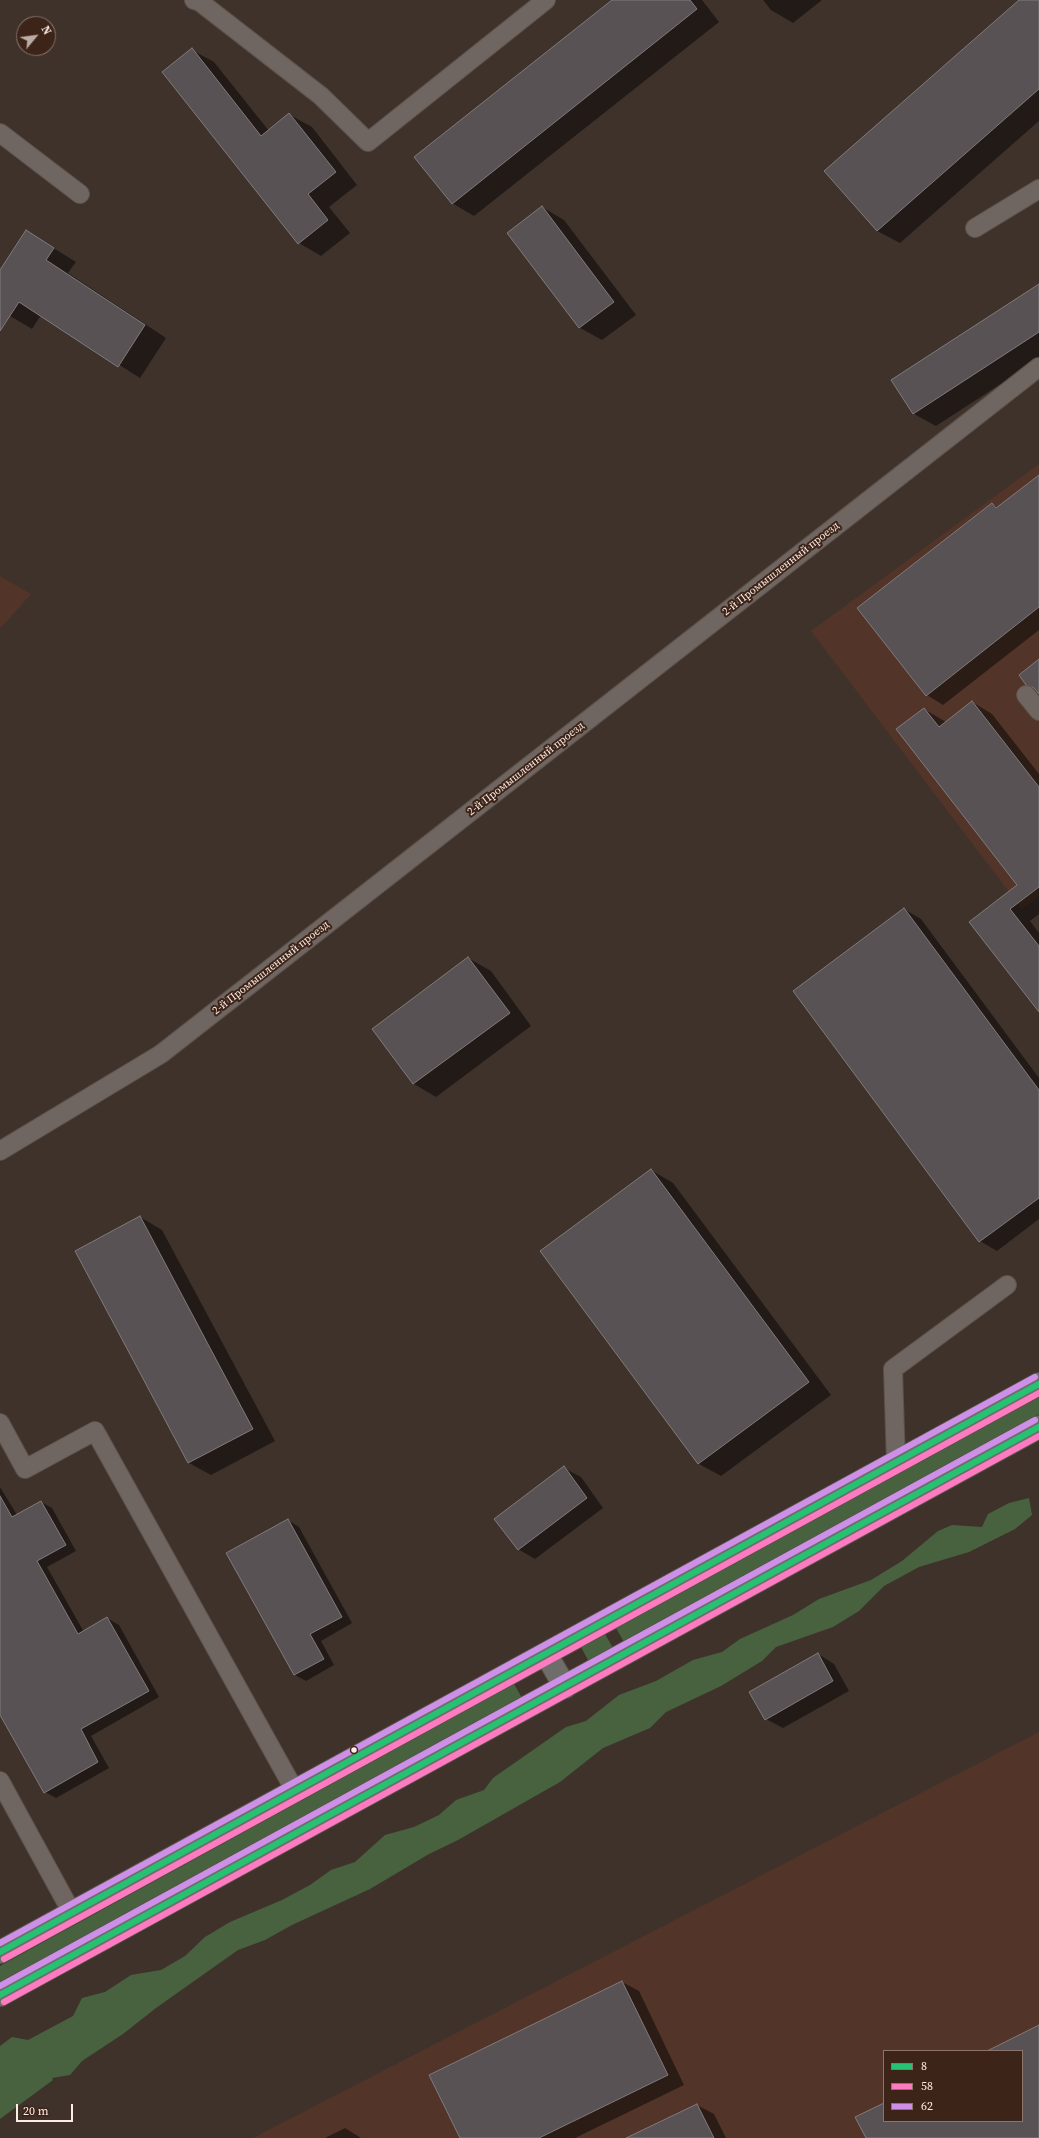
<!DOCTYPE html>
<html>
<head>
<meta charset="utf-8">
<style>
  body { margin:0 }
  #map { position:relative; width:1039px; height:2138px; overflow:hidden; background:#3f322b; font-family:"Source Serif 4",serif }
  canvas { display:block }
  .legend { position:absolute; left:883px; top:2050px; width:140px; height:72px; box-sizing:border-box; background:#3d2419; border:1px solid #8a746b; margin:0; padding:5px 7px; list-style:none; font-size:12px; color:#feede6 }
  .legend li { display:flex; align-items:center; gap:8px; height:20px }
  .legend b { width:20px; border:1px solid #8a746b }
  .north { position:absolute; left:16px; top:16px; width:40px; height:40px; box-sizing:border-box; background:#3d2419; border:1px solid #8a746b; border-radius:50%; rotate:61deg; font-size:11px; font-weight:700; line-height:16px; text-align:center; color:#feede6 }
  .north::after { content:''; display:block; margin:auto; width:14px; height:18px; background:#bbaca5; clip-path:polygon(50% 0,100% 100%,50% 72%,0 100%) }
  .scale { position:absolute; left:16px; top:2104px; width:57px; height:18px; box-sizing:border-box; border:2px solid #feede6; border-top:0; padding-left:5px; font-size:12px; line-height:14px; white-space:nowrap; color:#feede6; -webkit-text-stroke:3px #3d2419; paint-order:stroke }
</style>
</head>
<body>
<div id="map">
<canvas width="1039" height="2138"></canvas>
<ul class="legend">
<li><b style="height:5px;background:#26c172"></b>8</li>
<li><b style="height:5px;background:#fe7ac1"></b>58</li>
<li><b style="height:5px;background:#ce8fe9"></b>62</li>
</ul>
<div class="north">N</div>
<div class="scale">20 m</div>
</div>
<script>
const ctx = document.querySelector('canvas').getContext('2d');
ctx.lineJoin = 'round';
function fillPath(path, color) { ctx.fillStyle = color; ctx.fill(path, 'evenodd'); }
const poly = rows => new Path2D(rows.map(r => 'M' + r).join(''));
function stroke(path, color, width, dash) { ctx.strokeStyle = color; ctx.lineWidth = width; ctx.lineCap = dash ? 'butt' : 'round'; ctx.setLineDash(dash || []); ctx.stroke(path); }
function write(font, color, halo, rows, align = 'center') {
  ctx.font = font + ' "Source Serif 4",serif'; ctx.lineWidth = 4; ctx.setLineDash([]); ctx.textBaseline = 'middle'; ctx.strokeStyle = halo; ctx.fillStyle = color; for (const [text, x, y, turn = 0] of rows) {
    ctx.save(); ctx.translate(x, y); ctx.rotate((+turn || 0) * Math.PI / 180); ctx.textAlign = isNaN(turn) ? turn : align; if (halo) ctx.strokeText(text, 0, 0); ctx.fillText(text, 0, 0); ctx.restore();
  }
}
const built = poly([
  [1039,464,1039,896,1022,909,811,631],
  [0,576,31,594,0,629],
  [1039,1732,1039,2138,253,2138],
  [884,2051,1022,2051,1022,2121,884,2121]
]);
const green = poly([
  [1039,1397,1039,1414,624,1642,616,1628],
  [1029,1498,1032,1515,1015,1529,969,1552,919,1567,884,1586,859,1611,833,1627,776,1647,762,1661,721,1686,666,1712,650,1728,603,1748,560,1782,458,1840,429,1854,370,1889,292,1925,265,1940,238,1950,156,2008,123,2034,82,2061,70,2075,52,2078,53,2080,0,2119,0,2046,12,2037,28,2040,73,2016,82,1998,105,1992,131,1975,161,1970,185,1956,205,1937,230,1922,282,1900,310,1885,331,1870,355,1862,385,1835,414,1827,439,1815,456,1800,484,1790,493,1778,566,1727,586,1721,619,1695,656,1681,693,1660,722,1652,740,1639,793,1615,819,1599,871,1580,902,1561,938,1531,952,1525,982,1527,988,1514,1009,1503],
  [605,1634,613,1648,589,1662,581,1647],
  [514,1684,522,1698,0,1983,0,1966]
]);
const shadow = poly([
  [613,0,702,0,719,22,474,216,452,203],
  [763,0,822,0,793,23,771,10],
  [1021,0,1039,0,1039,121,900,243,877,231],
  [192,50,214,62,269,131,290,115,312,127,357,185,329,207,350,233,321,256,299,243],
  [542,207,564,220,636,315,602,340,580,328,508,233],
  [26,231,76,262,68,273,166,338,140,378,41,315,32,329,0,310,0,272],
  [1039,285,1039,359,936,426,914,414,892,381],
  [1039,476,1039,630,943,705,927,695,992,504,999,508],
  [972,702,992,714,1039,774,1039,914,1030,921,1039,933,1039,1010,971,922,1019,885,924,709,946,722],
  [904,909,921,919,1039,1078,1039,1219,997,1251,980,1241,794,991],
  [468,958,491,971,531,1026,436,1097,414,1084,373,1029],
  [651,1170,673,1183,831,1395,721,1476,699,1464,542,1252],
  [140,1217,162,1230,275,1441,211,1475,189,1463],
  [564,1468,581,1477,603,1508,535,1559,518,1549],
  [0,1487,17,1515,41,1502,52,1508,76,1551,47,1567,84,1632,107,1618,119,1625,159,1697,91,1736,109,1768,56,1798,45,1792,0,1713],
  [288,1520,299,1527,352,1623,321,1641,334,1665,306,1681,295,1675],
  [818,1654,834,1664,849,1691,783,1728,766,1719],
  [622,1982,639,1991,684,2085,575,2138,461,2138],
  [697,2105,714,2114,726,2138,628,2138],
  [345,2128,361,2138,325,2138]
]);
const building = poly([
  [612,0,690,0,697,9,452,204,414,157,612,0],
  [1019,0,1039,0,1039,89,877,231,824,171,1019,0],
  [192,48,261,136,289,113,336,172,308,194,328,220,298,244,162,72,192,48],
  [542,206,614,302,579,328,507,233,542,206],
  [26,230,54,248,46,260,145,325,118,367,19,302,0,331,0,270,26,230],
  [1039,284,1039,332,913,414,891,380,1039,284],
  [1039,475,1039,607,926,696,857,608,992,503,996,508,1039,475],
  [1039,659,1039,694,1034,688,1026,685,1019,675,1039,659],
  [972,701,1039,787,1039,887,1010,909,1039,946,1039,1012,969,922,1017,885,896,729,924,708,939,727,972,701],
  [904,908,1039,1090,1039,1198,979,1242,793,991,904,908],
  [468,957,510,1013,413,1084,372,1029,468,957],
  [651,1169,809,1382,698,1464,540,1251,651,1169],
  [140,1216,253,1429,188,1463,75,1251,140,1216],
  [564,1466,587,1498,518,1550,494,1519,564,1466],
  [0,1496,12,1517,41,1501,66,1545,37,1561,78,1634,107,1617,149,1691,81,1729,98,1762,44,1793,0,1715,0,1496],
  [288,1519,342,1617,310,1634,324,1659,294,1675,226,1553,288,1519],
  [818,1653,833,1681,765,1720,749,1692,818,1653],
  [622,1981,668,2075,539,2138,460,2138,429,2075,622,1981],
  [1039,2025,1039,2138,866,2138,855,2117,884,2103,884,2121,1022,2121,1022,2051,987,2051,1039,2025],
  [697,2104,714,2138,626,2138,697,2104]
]);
const minor = poly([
  [194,0,200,2,321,96,368,142,546,0],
  [0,133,80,194],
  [975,228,1039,189],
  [1026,695,1039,711],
  [0,1151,161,1054,1039,367],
  [0,1423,25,1469,95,1431,295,1791],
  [896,1463,893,1369,1007,1285],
  [0,1781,72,1913]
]);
const major = poly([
  [546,1654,565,1687],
  [0,1952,1039,1384],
  [0,1995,1039,1427]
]);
const bus1 = poly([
  [0,1952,1039,1384],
  [0,1995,1039,1427]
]);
const bus2 = poly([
  [4,1959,1039,1393],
  [4,2002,1039,1436]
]);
const bus3 = poly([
  [0,1943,1035,1377],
  [0,1986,1035,1420]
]);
const markers = [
  [354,1750,3.5,"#feede6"]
];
const streetNames = [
  ["2-й Промышленный проезд",781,569,-38],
  ["2-й Промышленный проезд",526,769,-38],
  ["2-й Промышленный проезд",271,968,-38]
];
fillPath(built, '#523528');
fillPath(green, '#48623f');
fillPath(shadow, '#0007');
fillPath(building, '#595254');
stroke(building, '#817a7c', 1);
stroke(minor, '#5d514b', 20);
stroke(major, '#5d514b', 24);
stroke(minor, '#706661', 18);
stroke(major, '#6e6d6a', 22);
stroke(bus1, '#26c172', 6);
stroke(bus2, '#fe7ac1', 6);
stroke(bus3, '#ce8fe9', 6);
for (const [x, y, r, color] of markers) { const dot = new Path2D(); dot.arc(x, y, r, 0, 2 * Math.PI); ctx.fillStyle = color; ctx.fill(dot); stroke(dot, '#3d2419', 1.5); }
write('11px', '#feede6', '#3d2419', streetNames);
</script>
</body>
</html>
